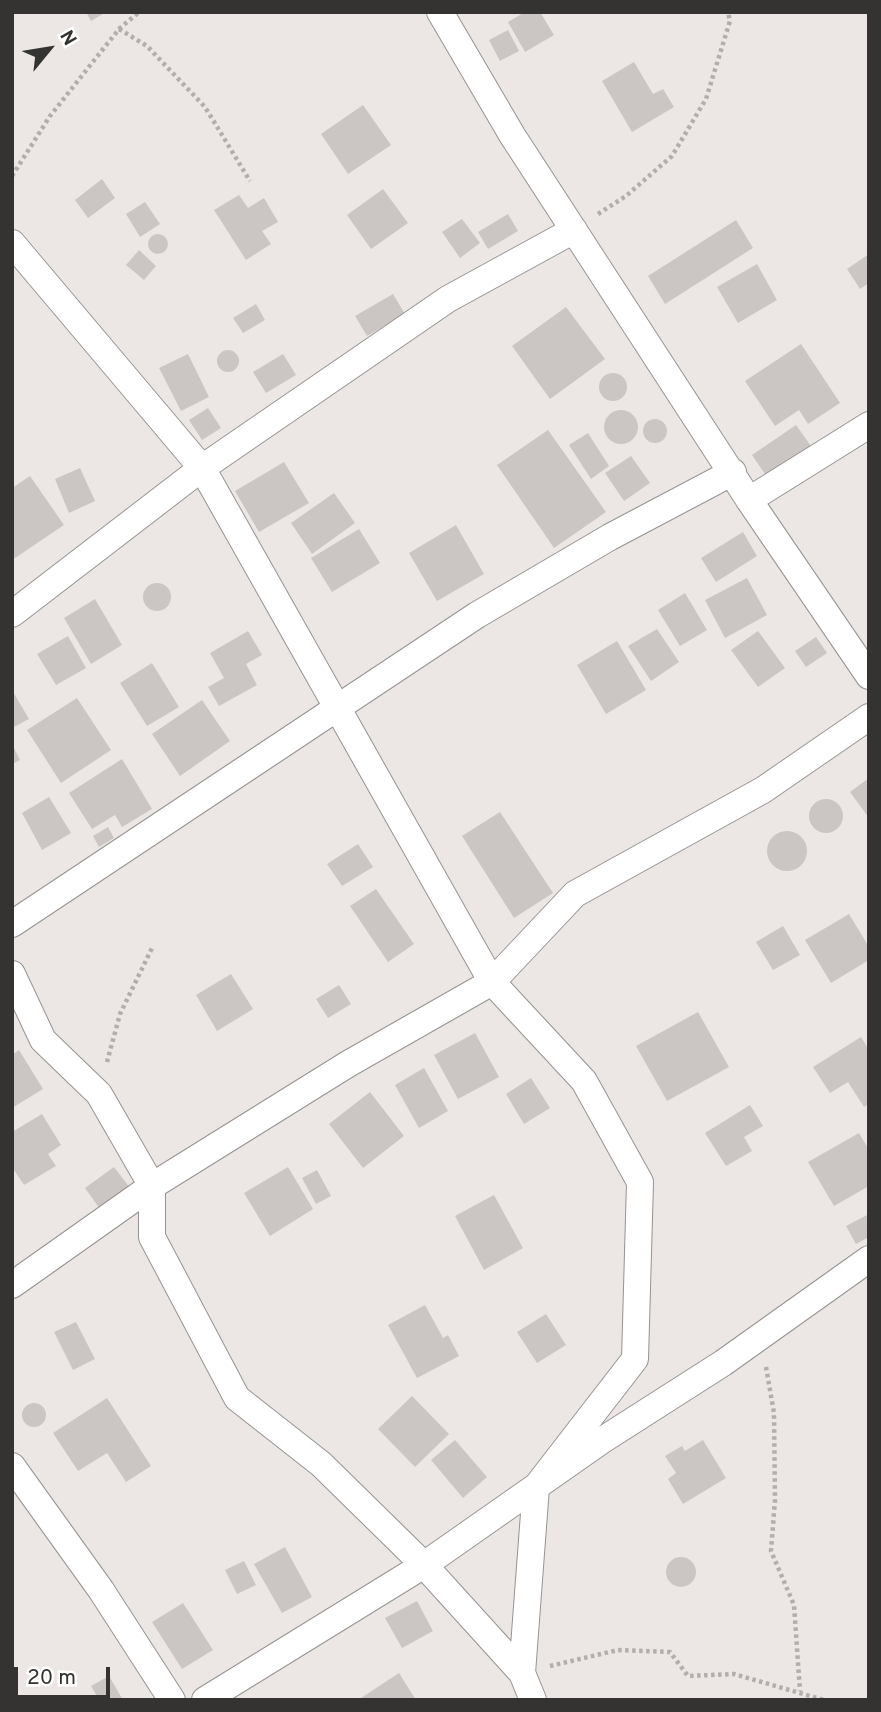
<!DOCTYPE html>
<html>
<head>
<meta charset="utf-8">
<style>
  body { margin:0 }
  #map { position:relative; width:881px; height:1712px; overflow:hidden; background:#ece7e4; font-family:Overpass,sans-serif }
  canvas { display:block }
  .frame { position:absolute; inset:0; border:14px solid #343331; pointer-events:none }
  .north { position:absolute; left:14px; top:14px; width:70px; height:70px; -webkit-text-stroke:5px #fff; paint-order:stroke; rotate:60deg; font-size:19px; font-weight:700; line-height:28px; text-align:center; color:#343331 }
  .north::after { content:''; display:block; margin:auto; width:24px; height:32px; background:#343331; clip-path:polygon(50% 0,100% 100%,50% 72%,0 100%) }
  .scale { position:absolute; left:14px; top:1667px; width:96px; height:32px; box-sizing:border-box; border:4px solid #343331; border-top:0; padding-left:9px; font-size:21px; line-height:24px; white-space:nowrap; color:#343331; -webkit-text-stroke:5px #fff; paint-order:stroke }
</style>
</head>
<body>
<div id="map">
<canvas width="881" height="1712"></canvas>
<div class="frame"></div>
<div class="north">N</div>
<div class="scale">20 m</div>
</div>
<script>
const ctx = document.querySelector('canvas').getContext('2d');
ctx.lineJoin = 'round';
function fillPath(path, color) { ctx.fillStyle = color; ctx.fill(path, 'evenodd'); }
const poly = rows => new Path2D(rows.map(r => 'M' + r).join(''));
function stroke(path, color, width, dash) { ctx.strokeStyle = color; ctx.lineWidth = width; ctx.lineCap = dash ? 'butt' : 'round'; ctx.setLineDash(dash || []); ctx.stroke(path); }
const building = poly([
  [86,12,106,12,91,21],
  [525,12,540,12,554,35,525,52,508,22],
  [508,30,519,51,500,61,489,40],
  [634,62,653,94,663,89,674,107,632,132,602,81],
  [363,105,391,145,348,174,321,134],
  [102,179,115,198,88,218,75,200],
  [383,189,408,223,371,249,347,215],
  [239,195,248,208,264,198,278,222,262,231,271,244,246,260,214,210],
  [145,202,160,224,140,237,126,214],
  [508,214,518,231,488,249,478,232],
  [462,219,480,243,460,258,442,232],
  [736,220,753,248,665,304,648,276],
  '148 244a10 10 0 1 1 20 0a10 10 0 1 1-20 0Z',
  [139,250,156,266,144,280,126,265],
  [869,254,869,283,860,289,847,269],
  [757,264,777,300,738,323,717,287],
  [393,294,405,314,367,336,355,316],
  [256,304,265,320,243,333,233,318],
  [566,307,605,359,550,399,512,346],
  [801,344,840,403,808,424,799,410,775,426,745,381],
  '217 361a11 11 0 1 1 22 0a11 11 0 1 1-22 0Z',
  [188,354,209,397,181,411,159,368],
  [283,354,296,375,266,393,253,372],
  '599 387a14 14 0 1 1 28 0a14 14 0 1 1-28 0Z',
  [208,408,221,428,202,440,189,420],
  '604 427a17 17 0 1 1 34 0a17 17 0 1 1-34 0Z',
  '643 431a12 12 0 1 1 24 0a12 12 0 1 1-24 0Z',
  [796,425,811,446,767,477,752,455],
  [548,430,606,512,554,548,497,465],
  [588,433,609,466,591,479,569,445],
  [631,456,650,483,624,501,605,473],
  [284,462,309,503,259,532,235,491],
  [80,468,95,501,69,513,55,479],
  [30,476,64,525,15,558,12,555,12,488],
  [334,493,355,523,312,554,291,523],
  [456,525,484,574,437,601,409,553],
  [359,529,380,563,332,592,311,558],
  [743,532,757,556,716,582,701,558],
  [747,578,767,615,725,638,705,600],
  '143 597a14 14 0 1 1 28 0a14 14 0 1 1-28 0Z',
  [685,593,707,630,680,646,658,610],
  [95,599,122,645,91,664,64,618],
  [657,629,679,662,651,681,628,646],
  [248,631,262,655,246,664,257,685,219,706,208,687,224,678,210,653],
  [758,631,785,668,758,687,731,650],
  [68,636,86,668,56,685,37,654],
  [816,637,827,653,806,667,795,651],
  [617,641,646,690,606,714,577,665],
  [152,663,179,707,147,726,120,683],
  [12,690,29,719,12,728],
  [77,698,111,750,61,783,27,730],
  [202,700,230,741,180,776,152,734],
  [12,744,20,760,12,764],
  [122,759,152,809,122,827,115,815,92,829,69,793],
  [869,778,869,818,850,792],
  [49,797,71,833,42,850,22,813],
  '809 816a17 17 0 1 1 34 0a17 17 0 1 1-34 0Z',
  [500,812,553,893,514,918,462,836],
  [108,827,114,838,99,847,93,836],
  '767 851a20 20 0 1 1 40 0a20 20 0 1 1-40 0Z',
  [358,844,373,867,342,886,327,864],
  [376,889,414,944,388,962,350,906],
  [849,914,869,947,869,960,831,983,805,940],
  [783,926,800,955,773,970,756,942],
  [231,974,253,1009,217,1031,196,995],
  [339,985,351,1004,328,1018,316,999],
  [698,1012,729,1067,667,1101,636,1046],
  [475,1033,499,1077,458,1099,434,1055],
  [861,1037,869,1050,869,1104,864,1107,848,1082,830,1093,813,1067],
  [19,1050,43,1089,12,1108,12,1055],
  [424,1068,448,1111,419,1128,395,1085],
  [531,1078,550,1108,524,1124,506,1094],
  [370,1092,404,1136,363,1168,329,1124],
  [750,1105,763,1126,744,1137,752,1151,726,1166,705,1133],
  [42,1114,61,1145,48,1154,56,1166,24,1185,12,1167,12,1132],
  [859,1133,869,1150,869,1186,834,1206,808,1162],
  [114,1167,130,1188,100,1209,85,1188],
  [288,1167,313,1209,270,1236,244,1193],
  [317,1170,331,1196,316,1204,302,1178],
  [494,1195,523,1248,484,1270,455,1216],
  [869,1214,869,1237,856,1244,846,1226],
  [425,1305,443,1338,448,1335,459,1356,417,1378,388,1325],
  [546,1314,566,1345,537,1363,517,1332],
  [76,1322,95,1359,73,1370,54,1332],
  [412,1396,449,1434,415,1467,378,1429],
  [107,1398,151,1466,126,1482,107,1453,78,1471,53,1433],
  '22 1415a12 12 0 1 1 24 0a12 12 0 1 1-24 0Z',
  [455,1440,487,1477,463,1498,431,1460],
  [703,1440,726,1478,683,1504,668,1479,676,1473,665,1456,682,1446,685,1451],
  [285,1547,312,1597,282,1613,254,1564],
  '666 1572a15 15 0 1 1 30 0a15 15 0 1 1-30 0Z',
  [244,1561,256,1585,237,1594,225,1570],
  [417,1601,433,1631,402,1648,385,1618],
  [183,1603,213,1650,182,1669,152,1622],
  [399,1673,416,1700,358,1700],
  [109,1676,123,1700,99,1700,91,1686]
]);
const path = poly([
  [119,29,147,46,205,107,250,181],
  [12,176,50,116,119,29,139,12],
  [598,214,626,196,672,156,706,99,730,21,728,12],
  [107,1062,120,1014,153,946],
  [766,1367,774,1413,775,1500,771,1551,794,1605,800,1691],
  [550,1666,618,1650,670,1652,688,1676,734,1674,824,1700]
]);
const minor = poly([
  [440,12,512,135,749,500,869,676],
  [12,243,202,468,492,982,584,1081,640,1182,635,1359,536,1487,522,1673],
  [749,500,869,425],
  [12,614,202,468,448,299,574,230],
  [12,924,477,615,610,537,733,472],
  [12,974,43,1040,99,1094,152,1186,152,1237,237,1398,321,1464,424,1565,522,1673,533,1700],
  [12,1285,152,1186,348,1064,492,982,575,894,763,790,869,717],
  [12,1466,101,1590,172,1700],
  [205,1700,424,1565,601,1441,723,1363,869,1259]
]);
fillPath(building, '#cbc6c3');
stroke(minor, '#979390', 28);
stroke(path, '#b2aeab', 4.5, [3.5, 3.5]);
stroke(minor, '#fff', 26);
</script>
</body>
</html>
